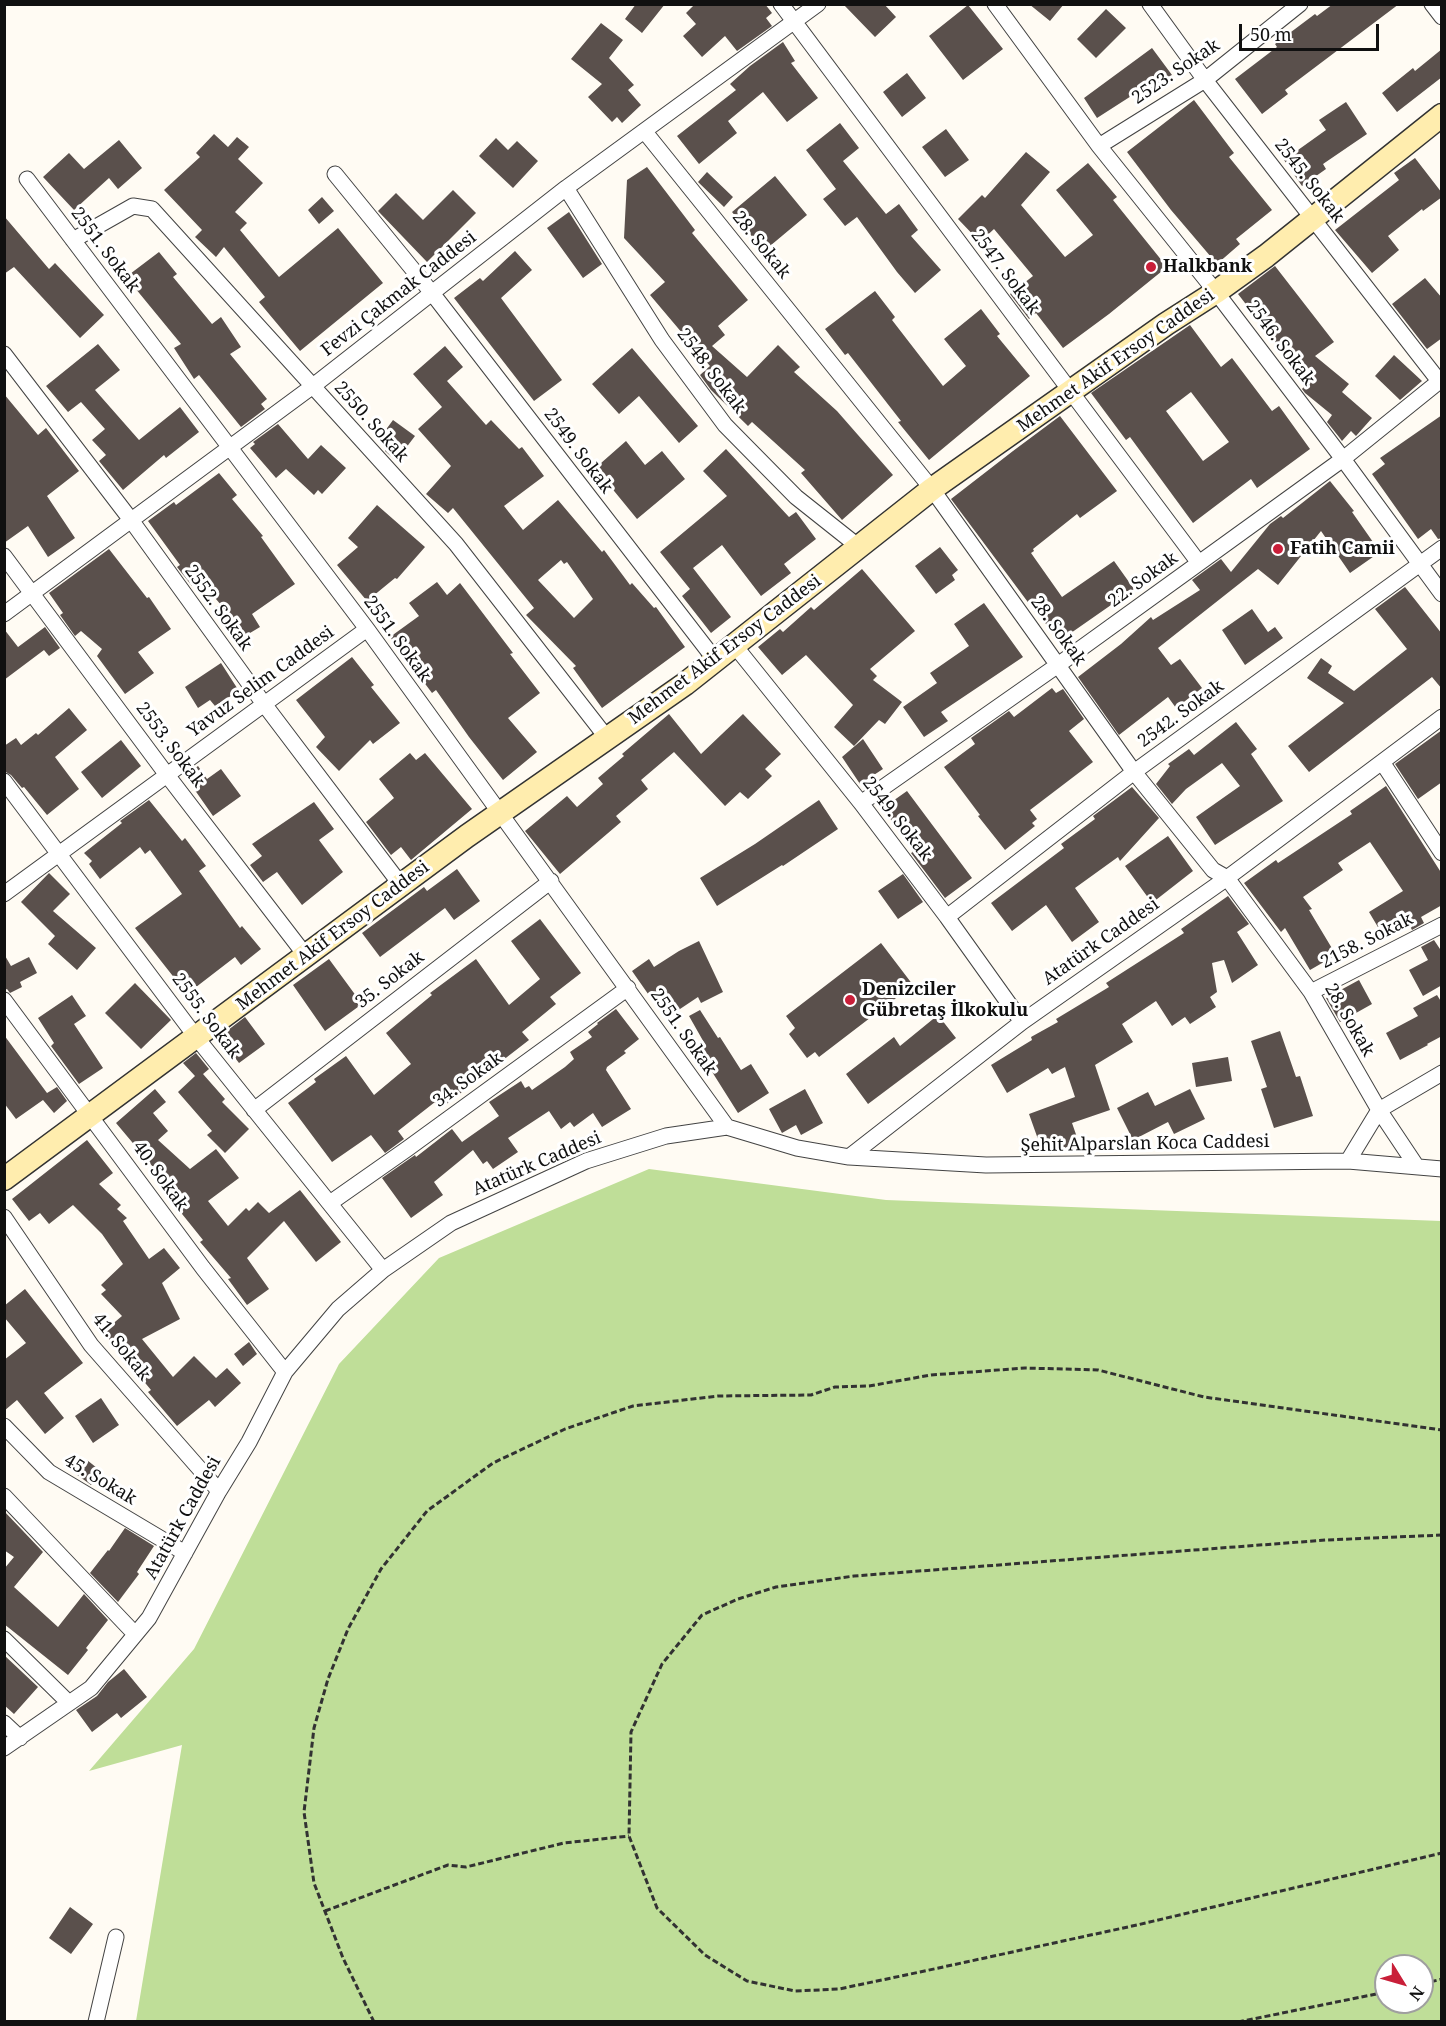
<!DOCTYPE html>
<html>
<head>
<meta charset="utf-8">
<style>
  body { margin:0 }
  #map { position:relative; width:1446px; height:2026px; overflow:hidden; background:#fffbf3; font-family:"Noto Serif",serif }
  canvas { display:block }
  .frame { position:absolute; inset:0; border:6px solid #101010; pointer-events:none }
  .north { position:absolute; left:1374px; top:1954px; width:60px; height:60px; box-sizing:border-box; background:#fff; border:2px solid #9f9f9f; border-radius:50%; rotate:127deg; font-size:16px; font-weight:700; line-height:24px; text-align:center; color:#101010 }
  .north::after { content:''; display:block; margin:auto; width:21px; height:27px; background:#c91f39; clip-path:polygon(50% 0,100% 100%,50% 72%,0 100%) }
  .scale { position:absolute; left:1239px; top:24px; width:140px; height:27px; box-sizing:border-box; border:3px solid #101010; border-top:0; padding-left:8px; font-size:18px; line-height:21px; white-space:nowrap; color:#101010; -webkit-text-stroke:4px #fff; paint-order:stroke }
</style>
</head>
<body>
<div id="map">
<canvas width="1446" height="2026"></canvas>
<div class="frame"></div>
<div class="north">N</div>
<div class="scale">50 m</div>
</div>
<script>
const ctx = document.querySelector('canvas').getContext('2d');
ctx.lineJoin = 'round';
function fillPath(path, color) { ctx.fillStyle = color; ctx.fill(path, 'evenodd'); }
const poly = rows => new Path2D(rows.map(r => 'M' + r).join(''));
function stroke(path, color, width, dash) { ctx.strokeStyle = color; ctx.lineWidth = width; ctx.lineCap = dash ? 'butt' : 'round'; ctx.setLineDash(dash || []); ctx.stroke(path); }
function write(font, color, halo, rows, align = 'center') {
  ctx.font = font + ' "Noto Serif",serif'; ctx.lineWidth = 6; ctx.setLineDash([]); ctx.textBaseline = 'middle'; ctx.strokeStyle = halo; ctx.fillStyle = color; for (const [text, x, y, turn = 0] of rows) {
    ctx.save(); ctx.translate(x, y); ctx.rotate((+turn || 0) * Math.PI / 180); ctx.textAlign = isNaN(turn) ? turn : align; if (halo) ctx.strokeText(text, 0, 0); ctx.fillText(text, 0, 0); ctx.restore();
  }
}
const forest = poly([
  [649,1169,886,1200,1441,1221,1441,2021,136,2021,182,1745,89,1771,194,1649,339,1364,439,1258],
  [1386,1966,1422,1966,1422,2002,1386,2002]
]);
const building = poly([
  [636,4,665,4,642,33,625,19],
  [695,4,765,4,772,13,766,18,772,26,737,51,725,36,702,57,683,36,696,24,686,13],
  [843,4,884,4,896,17,875,37],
  [1029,4,1064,4,1050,21],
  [1333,4,1399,4,1285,90,1288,94,1262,114,1235,79,1277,47,1275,44,1315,14,1317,16],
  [968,5,1003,49,963,80,929,36],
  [1106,9,1126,28,1096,58,1077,39],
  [601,23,623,40,609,58,634,85,628,90,641,105,622,123,617,117,612,122,588,97,602,84,571,59],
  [783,42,795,61,791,63,818,98,787,122,763,92,728,121,737,133,699,164,677,136,736,90,730,84,750,66],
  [1152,48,1172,75,1143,96,1139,91,1097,118,1084,98],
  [1442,49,1442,77,1397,112,1382,93,1413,68,1415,71],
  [907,73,926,98,902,117,883,92],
  [1194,100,1234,153,1229,157,1272,210,1236,239,1240,244,1217,264,1171,210,1127,152],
  [1346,102,1367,134,1323,164,1326,169,1302,186,1284,160,1326,130,1319,120],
  [840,123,859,148,843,161,886,214,899,204,918,230,911,236,941,270,915,293,897,272,857,217,845,226,823,199,836,189,806,150],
  [946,129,969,160,945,177,922,147],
  [214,134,228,147,237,137,249,147,238,159,263,183,235,212,247,223,240,230,279,277,338,228,383,283,300,351,259,302,265,297,224,247,216,257,195,237,202,230,164,190,200,157,196,153],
  [496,138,508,150,517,141,538,161,513,188,479,156],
  [119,140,142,168,118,189,109,178,74,210,43,177,69,153,84,169],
  [1026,152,1050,172,1021,205,1065,257,1093,235,1056,190,1088,163,1117,197,1113,200,1167,267,1109,314,1063,348,1036,313,1029,319,1010,294,1033,276,994,229,980,242,958,219,982,195,985,198],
  [1415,158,1442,193,1442,197,1423,211,1422,209,1388,236,1399,250,1372,273,1335,230,1399,180,1394,173],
  [647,167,695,230,692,233,748,300,718,326,725,335,712,346,747,377,778,345,800,367,794,372,837,411,893,475,842,520,801,473,805,470,752,422,748,426,711,390,700,375,710,366,650,295,665,282,624,238,627,180],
  [707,172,733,197,724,207,698,182],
  [775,176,807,215,764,251,732,212],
  [453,190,476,213,427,262,378,211,396,193,423,220],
  [322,197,334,211,319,224,308,210],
  [569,212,602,264,583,278,547,228],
  [4,216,49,269,55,263,104,315,80,338,14,267,4,274],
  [515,251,532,270,501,298,562,380,534,401,454,298,480,278,483,281],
  [159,252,177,274,173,277,212,324,221,317,241,347,230,354,267,399,261,404,265,409,241,427,199,375,194,379,174,348,181,344,126,277],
  [1275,266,1334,342,1315,356,1349,384,1342,392,1372,418,1356,436,1351,431,1342,441,1339,437,1327,422,1332,415,1305,393,1302,389,1307,383,1238,294],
  [1425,278,1442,298,1442,338,1427,349,1392,304],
  [875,291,895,317,892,320,943,386,966,366,944,339,981,309,1000,334,997,336,1030,376,929,460,898,422,901,421,848,353,845,355,825,329],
  [1190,325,1221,367,1232,358,1272,411,1279,406,1310,449,1257,488,1251,479,1193,523,1130,437,1126,440,1091,393],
  [1191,392,1229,442,1203,461,1166,411],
  [98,344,120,370,95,390,139,440,180,407,199,432,166,458,164,455,123,490,99,461,106,455,92,440,105,429,81,402,68,412,46,386],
  [445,346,463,367,447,381,486,425,491,420,519,449,522,447,544,476,504,506,523,530,558,500,602,552,604,550,630,585,632,583,654,608,656,607,685,647,602,708,573,668,576,666,526,615,534,608,453,508,448,513,426,494,451,466,418,429,442,407,413,374],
  [561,560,564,564,567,562,593,599,574,618,538,580],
  [632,348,698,426,679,443,639,396,619,414,592,384],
  [1394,355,1422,381,1400,400,1375,376],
  [4,394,38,435,46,428,79,471,47,496,75,538,48,557,28,526,4,543],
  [1442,415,1442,538,1438,539,1431,529,1418,539,1372,474,1385,464,1380,458],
  [1060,416,1117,491,1080,518,1077,514,1033,549,1034,551,1031,553,1062,597,1114,561,1134,589,1058,642,1038,612,1036,613,951,499,1013,451],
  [393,420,415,436,396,461,385,451,391,442,382,435],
  [278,424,308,459,321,445,346,468,322,494,318,490,314,495,286,469,276,478,250,448,255,444,253,442],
  [626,441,645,465,662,451,685,479,637,519,610,486,607,488,592,471],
  [726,449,789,517,796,512,816,539,784,564,791,573,761,596,722,545,693,568,731,617,711,633,682,596,690,589,660,552,727,496,703,471],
  [219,473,237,495,232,499,263,536,261,537,295,584,252,614,260,627,235,642,214,608,221,605,200,580,192,586,177,567,180,565,148,521,174,502,176,505],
  [1330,481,1354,511,1352,512,1380,552,1350,573,1321,531,1278,585,1258,569,1158,648,1171,665,1180,659,1202,688,1176,708,1168,697,1119,735,1078,677,1121,644,1151,617,1153,620,1200,590,1192,580,1221,559,1231,572,1270,524,1281,516,1283,518],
  [377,505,425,547,397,579,395,578,367,601,337,565,358,547,348,538],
  [940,547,958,570,952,575,955,580,936,594,915,566],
  [109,549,147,598,149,597,171,629,138,652,154,673,125,694,97,656,102,649,81,631,75,636,60,615,63,613,49,593],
  [862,569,915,631,870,669,877,676,873,680,902,702,885,724,879,720,854,746,834,727,853,705,806,655,782,675,758,647,780,629,783,632,811,607,814,610],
  [437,582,447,595,460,583,513,653,510,654,540,693,508,718,537,752,503,780,469,737,436,690,432,693,390,637,419,616,409,603],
  [1405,587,1442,634,1442,689,1432,677,1309,772,1288,746,1344,703,1307,678,1321,658,1332,666,1328,673,1354,691,1407,649,1375,609],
  [984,603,1023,657,941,712,948,721,924,737,903,707,937,683,930,673,969,646,954,624],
  [1252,609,1268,632,1275,627,1283,638,1245,665,1222,630],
  [45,627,60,648,49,656,44,650,4,680,4,629,18,647],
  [352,657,374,685,371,687,400,723,373,744,370,740,339,771,316,747,325,737,296,700],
  [221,663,239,691,215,706,210,700,198,708,185,687],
  [1052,688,1056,693,1063,689,1084,719,1069,731,1093,762,1030,810,1037,819,1032,823,1035,826,1005,850,978,816,980,815,944,767,975,744,971,738,1009,711,1014,717],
  [69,708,87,730,55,757,79,789,47,815,24,787,22,788,11,775,4,771,4,746,16,738,21,745,36,733,38,735],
  [669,714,701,754,743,714,781,754,765,769,772,776,748,799,740,792,725,806,674,752,641,780,648,789,616,816,621,822,560,874,525,831,567,796,577,807,603,784,598,778,624,756,622,754],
  [1236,722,1257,749,1251,754,1283,801,1215,845,1196,817,1240,786,1222,763,1186,789,1172,804,1156,784,1170,766,1168,764,1189,749,1194,755],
  [1442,730,1442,782,1418,799,1395,764],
  [863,739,883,769,860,784,842,757],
  [121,740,141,766,102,798,81,772],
  [410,753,416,760,425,753,472,809,411,860,401,847,391,855,366,822,394,798,379,779],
  [198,766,207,779,221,769,241,796,213,816,185,776],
  [1386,786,1442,874,1442,905,1421,917,1424,923,1412,930,1409,924,1385,939,1369,912,1403,891,1370,842,1338,863,1343,870,1303,897,1312,909,1309,910,1336,955,1310,970,1285,928,1281,932,1244,883,1276,860,1278,863,1352,814,1350,811],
  [1132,787,1159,818,1120,861,1118,857,1075,888,1099,922,1072,942,1046,905,1012,931,991,903,1064,848,1061,844,1095,819,1093,816],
  [907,791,972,878,945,898,911,853,913,852,883,808],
  [149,800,182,841,185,838,206,866,199,871,240,928,242,926,261,949,241,965,235,957,187,994,135,928,182,894,150,850,145,854,140,847,100,879,89,864,92,861,84,853,122,823,120,821],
  [819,800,838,829,783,866,782,865,717,906,700,878,755,844],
  [314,802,334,829,319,840,343,872,302,905,277,872,263,882,250,865,262,856,252,844],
  [1168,836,1193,871,1152,903,1125,866],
  [457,869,480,901,454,920,445,908,380,957,362,933,424,887,427,891],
  [49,873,70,894,53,911,96,948,77,970,48,944,55,936,21,902],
  [903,874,923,902,898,919,878,891],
  [1228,896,1249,924,1237,932,1258,965,1232,983,1224,960,1212,963,1217,992,1210,997,1216,1007,1190,1024,1185,1017,1172,1026,1156,1001,1122,1024,1133,1042,1095,1065,1110,1110,1072,1123,1079,1143,1050,1154,1045,1140,1039,1142,1029,1114,1075,1097,1065,1067,1052,1074,1048,1068,1007,1093,991,1065,1032,1040,1031,1037,1058,1022,1056,1019,1109,987,1106,983,1184,933,1181,929],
  [540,919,581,973,550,997,556,1004,522,1032,529,1040,440,1109,435,1102,398,1131,404,1139,385,1153,371,1135,332,1162,288,1103,316,1082,314,1079,346,1056,374,1095,411,1064,386,1033,432,995,430,993,476,959,509,1005,540,979,511,941],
  [1434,940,1442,952,1442,985,1423,996,1409,970,1428,960,1421,947],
  [699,941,723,992,701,1003,698,997,668,1017,656,998,653,1001,632,971,649,959,654,967,679,951],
  [881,943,913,985,819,1057,815,1052,807,1058,789,1034,795,1028,786,1016],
  [4,954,11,966,29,957,37,973,20,982,22,987,10,993,7,989,4,990],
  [329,959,362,1004,325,1031,293,985],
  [1359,980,1372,1004,1340,1022,1326,998],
  [135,983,171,1020,141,1049,105,1013],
  [72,995,86,1016,74,1024,103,1068,79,1084,51,1046,54,1043,38,1018],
  [1437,995,1442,1003,1442,1036,1427,1044,1428,1045,1400,1060,1386,1033,1418,1016,1413,1008],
  [616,1009,639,1039,624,1051,626,1053,607,1067,606,1070,631,1109,602,1127,593,1113,574,1127,570,1122,561,1129,549,1111,508,1138,518,1152,493,1169,487,1161,483,1164,473,1150,434,1182,443,1195,411,1218,382,1178,415,1155,416,1157,452,1129,462,1142,499,1116,489,1102,521,1081,525,1088,529,1086,532,1090,565,1067,574,1059,570,1052,592,1037,588,1032,598,1024,597,1023],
  [700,1010,718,1038,720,1037,741,1070,751,1064,769,1093,738,1113,709,1067,702,1071,692,1055,706,1046,689,1016],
  [938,1015,956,1038,868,1104,846,1074,894,1037,900,1046],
  [245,1017,265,1044,239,1063,219,1037],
  [1280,1031,1296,1077,1300,1076,1313,1116,1274,1128,1261,1089,1267,1087,1251,1041],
  [4,1035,47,1093,57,1087,67,1101,54,1113,43,1100,16,1119,4,1103],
  [196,1053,209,1069,203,1074,225,1099,222,1102,249,1129,225,1153,207,1135,212,1131,178,1092,195,1076,183,1063],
  [1228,1057,1232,1081,1196,1087,1192,1063],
  [155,1089,166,1102,153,1113,168,1131,158,1140,190,1169,216,1149,239,1178,208,1201,228,1226,246,1208,249,1211,258,1202,269,1213,300,1190,341,1242,316,1262,284,1221,247,1258,269,1289,247,1305,228,1279,231,1278,200,1242,203,1240,170,1199,175,1195,149,1172,153,1167,116,1123],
  [805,1089,823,1123,801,1135,796,1125,782,1133,769,1109],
  [1190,1089,1205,1119,1174,1134,1168,1122,1133,1140,1117,1108,1148,1092,1155,1106],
  [87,1140,113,1173,99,1184,121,1205,117,1209,127,1218,123,1221,149,1259,164,1248,180,1268,162,1283,180,1319,142,1339,173,1377,194,1356,216,1378,227,1368,241,1383,215,1407,209,1400,177,1426,148,1392,151,1390,103,1332,122,1316,101,1294,106,1290,101,1285,123,1264,102,1234,73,1205,49,1224,40,1213,29,1221,12,1199],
  [25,1289,83,1363,44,1393,64,1418,45,1434,17,1400,4,1411,4,1360,26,1343,4,1317,4,1306],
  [249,1342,257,1354,243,1366,234,1354],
  [101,1398,119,1425,93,1443,75,1416],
  [87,1460,102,1472,91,1485,76,1474],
  [4,1511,43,1552,14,1587,58,1627,84,1594,108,1620,86,1648,88,1650,68,1675,4,1624,4,1569,14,1557,4,1550],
  [125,1528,154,1546,137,1572,139,1574,118,1602,90,1573,108,1550,109,1551],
  [4,1655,38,1687,14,1714,4,1705],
  [124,1669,147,1697,121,1718,117,1713,92,1732,76,1710,97,1696,108,1682],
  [70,1907,93,1924,71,1954,49,1938]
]);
const path = poly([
  [1442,1535,1326,1540,854,1576,776,1587,738,1599,702,1615,662,1664,631,1732,629,1836,657,1908,705,1955,747,1981,795,1991,839,1989,920,1972,1137,1925,1442,1853],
  [325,1911,448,1865,466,1867,564,1843,629,1836],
  [1422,1984,1442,1979],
  [374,2022,343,1958,314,1883,304,1812,314,1728,328,1679,348,1629,381,1569,427,1511,493,1463,565,1429,633,1406,718,1396,811,1395,835,1387,869,1386,931,1375,1025,1368,1098,1370,1204,1397,1442,1430],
  [1238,2022,1386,1992]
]);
const street = poly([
  [781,4,1199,563],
  [995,4,1099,146,1216,292,1343,459,1442,594],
  [1150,4,1205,80,1439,381],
  [1432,4,1442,17],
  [645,132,932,489,1134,772,1213,870,1227,878,1311,992,1379,1110,1417,1167],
  [1099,146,1205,80,1300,4],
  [335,174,432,293,716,661],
  [27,179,367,629,727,1127],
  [566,188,662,340,725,425,796,497,859,547],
  [73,240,133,206,152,209,456,544,607,738],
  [4,354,131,520,264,704,401,885],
  [4,556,167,775,306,956],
  [4,614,313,386,566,188,818,4],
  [735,646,861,803,947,917,1022,1022],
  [1382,762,1442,853],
  [4,781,196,1037,383,1270],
  [861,803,1058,665,1343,459,1442,379],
  [4,894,367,629],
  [947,917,1134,772,1442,548],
  [1311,992,1442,925],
  [4,1000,203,1268,285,1372],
  [254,1110,551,881],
  [849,1157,1022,1022,1227,878,1442,717],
  [1348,1161,1379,1110,1442,1073],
  [330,1203,407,1149,628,988],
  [4,1217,91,1345,219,1491],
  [4,1426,49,1472,185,1553],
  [4,1496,135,1634],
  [4,1639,69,1703],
  [4,1723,20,1738],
  [4,1748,91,1688,149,1618,219,1491,249,1442,285,1372,338,1309,383,1270,451,1223,586,1161,666,1136,727,1127,797,1148,849,1157,986,1165,1348,1161,1442,1169],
  [96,2022,116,1937]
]);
const secondary = poly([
  [4,1179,467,836,685,684,932,489,1166,324,1216,292,1266,256,1442,115]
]);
const markers = [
  [1151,267,6,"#c91f39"],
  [1278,549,6,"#c91f39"],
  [850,1000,6,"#c91f39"]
];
const streetNames = [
  ["2523. Sokak",1176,72,-34],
  ["2545. Sokak",1309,181,52],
  ["28. Sokak",761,245,51],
  ["2551. Sokak",105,250,53],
  ["2547. Sokak",1005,272,53],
  ["Fevzi Çakmak Caddesi",399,294,-38],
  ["2546. Sokak",1280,343,53],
  ["Mehmet Akif Ersoy Caddesi",1116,361,-35],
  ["2548. Sokak",711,371,53],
  ["2550. Sokak",371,422,48],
  ["2549. Sokak",578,451,53],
  ["22. Sokak",1143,580,-36],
  ["2552. Sokak",218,608,54],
  ["28. Sokak",1058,631,54],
  ["2551. Sokak",397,639,54],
  ["Mehmet Akif Ersoy Caddesi",725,650,-37],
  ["Yavuz Selim Caddesi",261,682,-36],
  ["2542. Sokak",1181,714,-36],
  ["2553. Sokak",170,745,53],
  ["2549. Sokak",897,819,52],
  ["Mehmet Akif Ersoy Caddesi",333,936,-37],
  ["2158. Sokak",1367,941,-27],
  ["Atatürk Caddesi",1101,942,-35],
  ["35. Sokak",390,980,-38],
  ["2555. Sokak",206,1016,53],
  ["28. Sokak",1349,1020,60],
  ["2551. Sokak",683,1032,55],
  ["34. Sokak",468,1080,-36],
  ["Şehit Alparslan Koca Caddesi",1145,1144,-1],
  ["Atatürk Caddesi",537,1164,-23],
  ["40. Sokak",160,1176,54],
  ["41. Sokak",121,1347,51],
  ["45. Sokak",100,1480,31],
  ["Atatürk Caddesi",183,1518,-61]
];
const poiNames = [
  ["Halkbank",1163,267],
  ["Fatih Camii",1290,549],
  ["Denizciler",862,990],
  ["Gübretaş İlkokulu",862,1011]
];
fillPath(forest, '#bfde98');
fillPath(building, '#5a504c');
stroke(street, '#434343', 17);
stroke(secondary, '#323232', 25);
stroke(path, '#323232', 3, [6, 3]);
stroke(street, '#fff', 15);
stroke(secondary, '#ffedae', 22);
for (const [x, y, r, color] of markers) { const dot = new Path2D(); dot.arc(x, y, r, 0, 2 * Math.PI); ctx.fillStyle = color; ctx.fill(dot); stroke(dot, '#fff', 2); }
write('18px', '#101010', '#fff', streetNames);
write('bold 18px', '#101010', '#fff', poiNames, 'left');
</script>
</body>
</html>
